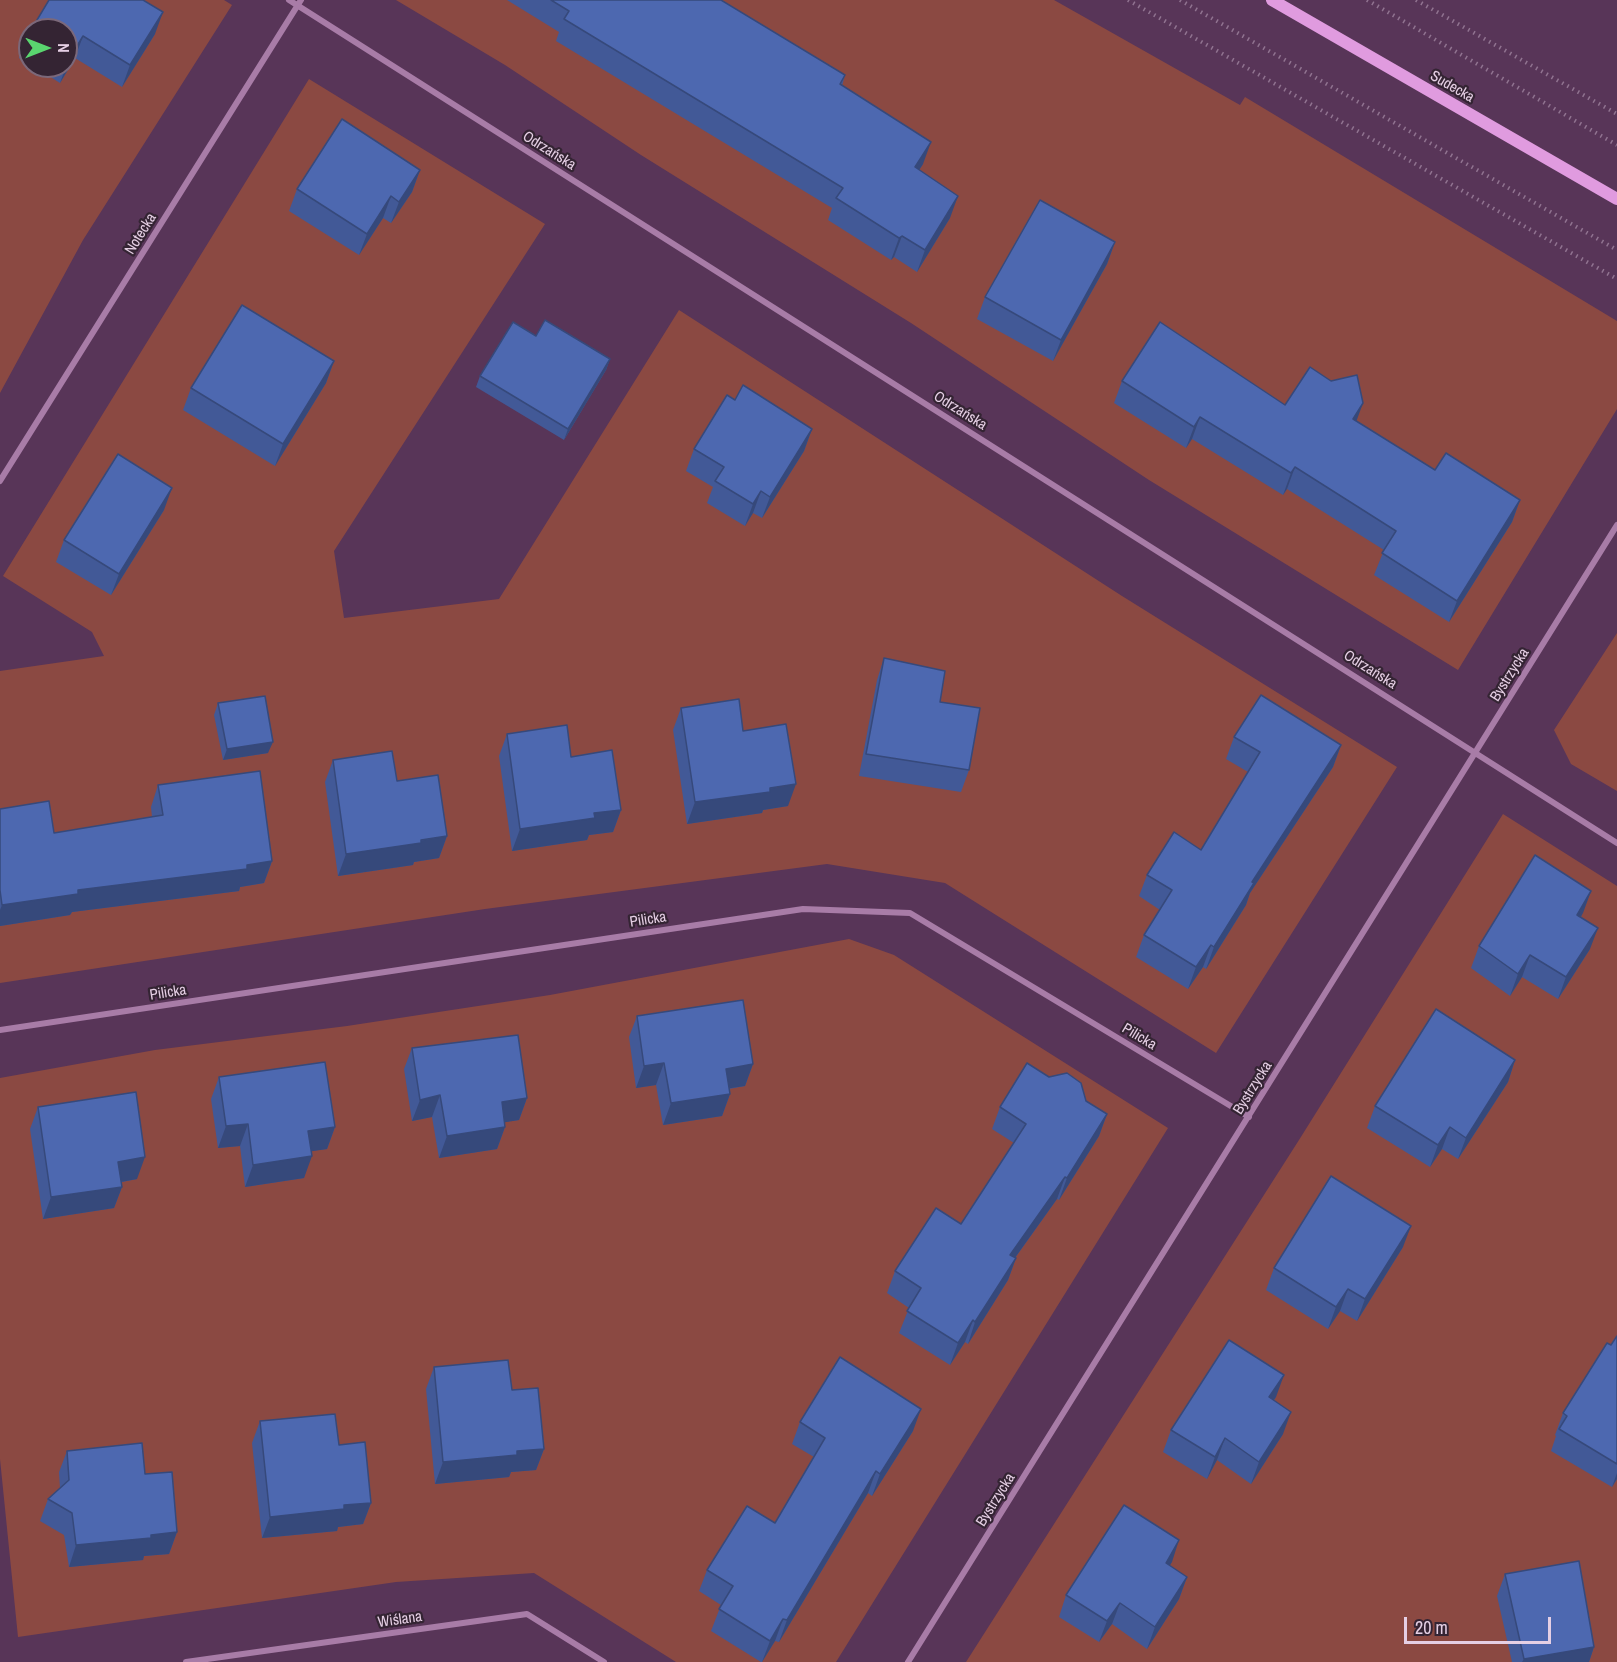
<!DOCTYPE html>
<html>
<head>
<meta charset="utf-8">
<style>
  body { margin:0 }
  #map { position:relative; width:1617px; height:1662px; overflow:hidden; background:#583558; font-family:"Archivo Narrow",sans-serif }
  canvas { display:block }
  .north { position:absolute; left:18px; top:18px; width:60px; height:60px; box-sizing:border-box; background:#342433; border:2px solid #7b687a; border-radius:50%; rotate:90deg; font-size:16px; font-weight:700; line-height:24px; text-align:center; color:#e5cfe4 }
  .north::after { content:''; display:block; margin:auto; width:21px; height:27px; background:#5ad56f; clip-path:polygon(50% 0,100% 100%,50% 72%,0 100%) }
  .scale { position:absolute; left:1404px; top:1617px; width:147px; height:27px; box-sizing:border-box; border:3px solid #e5cfe4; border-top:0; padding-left:8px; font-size:18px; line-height:21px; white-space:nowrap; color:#e5cfe4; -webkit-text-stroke:4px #342433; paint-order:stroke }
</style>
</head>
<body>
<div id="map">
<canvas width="1617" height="1662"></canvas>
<div class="north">N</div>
<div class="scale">20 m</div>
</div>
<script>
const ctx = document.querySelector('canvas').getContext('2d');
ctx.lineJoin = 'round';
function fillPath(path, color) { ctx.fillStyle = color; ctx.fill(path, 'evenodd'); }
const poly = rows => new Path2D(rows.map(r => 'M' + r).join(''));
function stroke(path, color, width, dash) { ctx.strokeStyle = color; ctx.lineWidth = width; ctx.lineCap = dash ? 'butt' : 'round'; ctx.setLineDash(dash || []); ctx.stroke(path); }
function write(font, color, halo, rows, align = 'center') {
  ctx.font = font + ' "Archivo Narrow",sans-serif'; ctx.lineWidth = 4.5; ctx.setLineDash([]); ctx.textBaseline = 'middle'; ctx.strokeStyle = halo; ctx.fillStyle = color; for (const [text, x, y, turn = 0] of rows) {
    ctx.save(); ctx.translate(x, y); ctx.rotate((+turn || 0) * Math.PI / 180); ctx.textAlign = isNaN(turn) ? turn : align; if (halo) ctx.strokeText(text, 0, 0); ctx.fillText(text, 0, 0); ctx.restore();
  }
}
const green = poly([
  [0,0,224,0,232,5,83,240,0,393],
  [30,30,66,30,66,66,30,66],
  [396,0,1054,0,1240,105,1245,97,1617,321,1617,409,1458,670,1149,480,911,323,641,155,505,65],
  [309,79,545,224,334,551,344,618,499,599,679,310,1122,596,1397,767,1216,1053,945,883,827,864,485,909,0,983,0,671,104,656,92,632,3,576],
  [1617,633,1617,791,1571,764,1554,730],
  [1503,814,1617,886,1617,1662,966,1662,1299,1140],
  [849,939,894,955,1168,1128,836,1662,676,1662,534,1573,396,1582,18,1637,0,1459,0,1078,155,1050,347,1026,550,995]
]);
const path = poly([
  [1128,0,1617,279],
  [1180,0,1617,250],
  [1367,0,1617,145],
  [1416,0,1617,114]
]);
const street = poly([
  [289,0,1617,843],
  [0,481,301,0],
  [0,1030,803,909,910,913,1249,1117],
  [186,1662,527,1614,604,1662],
  [908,1662,1617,525]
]);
const secondary = poly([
  [1272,0,1617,199]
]);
const wall = poly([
  [507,0,721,0,845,75,842,86,923,164,919,170,950,218,917,272,894,257,891,260,828,220,832,208,556,41,559,32],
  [66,30,155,34,122,87,75,58,60,83,33,66,66,66],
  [30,31,30,64,19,58,27,36],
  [420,170,412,192,391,223,383,218,359,255,289,211,297,189],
  [1115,242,1107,264,1053,361,977,319,985,297],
  [536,336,610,359,606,370,564,440,476,387,480,376],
  [334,361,326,383,275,466,183,410,191,388],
  [1122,381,1285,405,1356,421,1435,470,1520,500,1512,522,1449,622,1374,575,1384,550,1287,489,1283,495,1192,439,1186,448,1114,403],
  [735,400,812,429,804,451,762,518,753,513,745,526,707,503,713,487,686,471,694,449],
  [164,510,111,595,56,562,64,540],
  [884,658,940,702,969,770,961,792,859,776,877,680],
  [218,703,268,753,223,760,214,715],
  [681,708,743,731,788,806,763,810,762,813,687,824,673,730],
  [507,734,571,757,621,810,613,832,589,835,587,840,512,851,499,756],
  [1234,737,1341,745,1333,767,1250,893,1246,905,1206,969,1203,967,1188,989,1136,957,1144,935,1160,910,1139,896,1147,875,1201,850,1248,772,1226,759],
  [333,760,397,781,447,836,439,858,414,862,413,865,338,876,325,782],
  [158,785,272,861,264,883,240,887,239,891,72,912,70,915,0,926,0,809,54,833,152,817,151,807],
  [1591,891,1581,917,1590,949,1558,999,1522,977,1510,996,1471,968,1479,946],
  [637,1016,753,1064,745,1086,729,1089,730,1094,722,1116,663,1125,656,1085,636,1088,629,1037],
  [412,1048,527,1098,519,1120,504,1122,505,1127,497,1149,439,1158,432,1117,412,1121,404,1069],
  [1515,1060,1508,1082,1458,1159,1442,1149,1430,1167,1367,1128,1375,1106],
  [219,1077,335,1127,327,1149,311,1151,304,1178,245,1187,240,1146,218,1148,211,1099],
  [1086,1101,1107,1114,1099,1136,1059,1200,1057,1199,1015,1258,1016,1258,1008,1280,968,1344,965,1342,950,1365,899,1333,909,1308,887,1293,895,1271,961,1224,1014,1143,992,1129,1000,1107],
  [38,1107,137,1179,122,1182,122,1187,114,1208,43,1219,30,1129],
  [1403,1247,1357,1321,1340,1311,1328,1329,1266,1290,1274,1268],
  [1617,1336,1617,1479,1612,1487,1551,1451,1556,1436,1555,1435,1563,1413],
  [434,1367,512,1390,544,1449,536,1470,511,1472,509,1477,435,1484,426,1389],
  [1276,1397,1274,1400,1283,1434,1251,1484,1217,1460,1207,1479,1163,1452,1171,1430],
  [260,1421,339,1445,371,1503,363,1524,338,1527,337,1531,262,1538,252,1443],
  [800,1422,913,1431,872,1496,868,1493,779,1642,775,1641,762,1662,761,1662,711,1631,721,1605,699,1591,707,1570,775,1523,814,1457,792,1444],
  [67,1451,145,1474,177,1532,169,1554,144,1556,143,1560,69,1567,64,1535,40,1521,48,1499,60,1488,59,1472],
  [1172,1562,1169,1565,1187,1577,1179,1599,1147,1649,1112,1624,1099,1642,1059,1617,1066,1595],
  [1505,1574,1594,1647,1589,1662,1512,1662,1497,1596]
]);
const shadedWall = poly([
  [163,12,155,34,122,87,130,65],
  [83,36,75,58,60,83,68,61],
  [931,142,923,164,907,189,915,167],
  [420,170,412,192,391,223,399,202],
  [391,196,383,218,359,255,367,234],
  [958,196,950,218,917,272,925,250],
  [902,236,894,257,891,260,899,238],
  [1115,242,1107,264,1053,361,1061,340],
  [610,359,606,370,564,440,568,429],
  [334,361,326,383,275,466,283,444],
  [1363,403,1355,425,1353,419],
  [1200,417,1192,439,1186,448,1194,427],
  [812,429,804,451,762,518,770,497],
  [1295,467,1287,489,1283,495,1291,473],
  [172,488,164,510,111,595,119,574],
  [761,491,753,513,745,526,753,504],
  [1520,500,1512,522,1449,622,1457,601],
  [273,742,268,753,223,760,227,749],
  [1341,745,1333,767,1250,893,1246,905,1206,969,1214,947,1252,882],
  [796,784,788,806,763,810,762,813,687,824,695,802],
  [621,810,613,832,589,835,587,840,512,851,520,829,594,813],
  [447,836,439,858,414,862,413,865,338,876,346,854],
  [272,861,264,883,240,887,239,891,72,912,70,915,0,926,0,910,2,905,78,890],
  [1591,891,1583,913,1569,937,1577,915],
  [1598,928,1590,949,1558,999,1566,977],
  [1211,945,1203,967,1188,989,1196,967],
  [1530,955,1522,977,1510,996,1518,974],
  [1515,1060,1508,1082,1458,1159,1466,1138],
  [664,1063,656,1085,636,1088,644,1066],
  [753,1064,745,1086,718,1090,726,1069],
  [730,1094,722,1116,663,1125,671,1103],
  [440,1095,432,1117,412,1121,420,1100],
  [527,1098,519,1120,494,1124,502,1102],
  [1107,1114,1099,1136,1059,1200,1067,1178],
  [248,1124,240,1146,218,1148,226,1126],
  [335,1127,327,1149,300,1153,308,1131],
  [505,1127,497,1149,439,1158,447,1136],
  [1450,1127,1442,1149,1430,1167,1438,1145],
  [312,1156,304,1178,245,1187,253,1165],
  [145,1157,137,1179,110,1184,118,1162],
  [1065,1177,1057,1199,1002,1276,1010,1255],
  [122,1187,114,1208,43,1219,51,1197],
  [1411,1226,1403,1247,1357,1321,1365,1299],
  [1016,1258,1008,1280,968,1344,975,1322],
  [1348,1289,1340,1311,1328,1329,1336,1307],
  [973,1320,965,1342,950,1365,958,1343],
  [1284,1375,1276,1397,1261,1418,1269,1397],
  [921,1409,913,1431,872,1496,880,1474],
  [1291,1412,1283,1434,1251,1484,1259,1462],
  [1225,1438,1217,1460,1207,1479,1215,1457],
  [544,1449,536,1470,511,1472,509,1477,435,1484,443,1462,517,1451],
  [876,1471,868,1493,779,1642,787,1620],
  [1617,1473,1617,1479,1612,1487],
  [371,1503,363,1524,338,1527,337,1531,262,1538,270,1517,344,1505],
  [177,1532,169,1554,144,1556,143,1560,69,1567,76,1545,151,1535],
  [1179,1540,1172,1562,1158,1585,1166,1563],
  [1187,1577,1179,1599,1147,1649,1155,1627],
  [1120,1603,1112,1624,1099,1642,1107,1621],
  [783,1619,775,1641,762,1662,770,1641],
  [1594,1647,1589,1662,1522,1662,1524,1659]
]);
const building = poly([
  [49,0,143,0,163,12,130,65,83,36,68,61,66,60,66,30,31,30,49,0],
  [551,0,721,0,845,75,840,84,931,142,915,167,958,196,925,250,902,236,899,238,836,198,843,188,564,19,569,11,551,0],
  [342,119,420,170,399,202,391,196,367,234,297,189,342,119],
  [1040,200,1115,242,1061,340,985,297,1040,200],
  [242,305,334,361,283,444,191,388,242,305],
  [545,320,610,359,568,429,480,376,513,322,536,336,545,320],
  [1160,322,1285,405,1310,367,1331,381,1357,375,1363,403,1353,419,1435,470,1446,453,1520,500,1457,601,1382,553,1396,531,1295,467,1291,473,1200,417,1194,427,1122,381,1160,322],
  [743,385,812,429,770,497,761,491,753,504,715,481,724,467,694,449,727,395,735,400,743,385],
  [118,454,172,488,119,574,64,540,118,454],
  [884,658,945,671,940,702,980,708,969,770,866,754,884,658],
  [1261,695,1341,745,1252,882,1254,883,1214,947,1211,945,1196,967,1144,935,1172,890,1147,875,1174,832,1201,850,1260,752,1234,737,1261,695],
  [265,696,273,742,227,749,218,703,265,696],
  [739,699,743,731,786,724,796,784,770,788,770,792,695,802,681,708,739,699],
  [567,725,571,757,612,750,621,810,594,813,595,818,520,829,507,734,567,725],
  [392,751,397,781,438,775,447,836,421,840,421,843,346,854,333,760,392,751],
  [260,771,272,861,247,865,247,869,78,890,78,894,2,905,0,890,0,809,49,801,54,833,163,815,158,785,260,771],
  [1535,855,1591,891,1577,915,1598,928,1566,977,1530,955,1518,974,1479,946,1535,855],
  [743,1000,753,1064,726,1069,730,1094,671,1103,664,1063,644,1066,637,1016,743,1000],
  [1436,1009,1515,1060,1466,1138,1450,1127,1438,1145,1375,1106,1436,1009],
  [518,1035,527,1098,502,1102,505,1127,447,1136,440,1095,420,1100,412,1048,518,1035],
  [325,1062,335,1127,308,1131,312,1156,253,1165,248,1124,226,1126,219,1077,325,1062],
  [1027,1063,1049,1077,1067,1073,1081,1083,1086,1101,1107,1114,1067,1178,1065,1177,1010,1255,1016,1258,975,1322,973,1320,958,1343,907,1311,921,1288,895,1271,936,1208,961,1224,1026,1124,1000,1107,1027,1063],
  [136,1092,145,1157,118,1162,122,1187,51,1197,38,1107,136,1092],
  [1331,1176,1411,1226,1365,1299,1348,1289,1336,1307,1274,1268,1331,1176],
  [1617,1336,1617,1464,1559,1429,1567,1416,1563,1413,1607,1343,1611,1345,1617,1336],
  [1229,1340,1284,1375,1269,1397,1291,1412,1259,1462,1225,1438,1215,1457,1171,1430,1229,1340],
  [840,1357,921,1409,880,1474,876,1471,787,1620,783,1619,770,1641,719,1609,733,1586,707,1570,747,1506,775,1523,825,1438,800,1422,840,1357],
  [508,1360,512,1390,538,1388,544,1449,517,1451,517,1455,443,1462,434,1367,508,1360],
  [335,1414,339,1445,365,1442,371,1503,344,1505,344,1509,270,1517,260,1421,335,1414],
  [142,1443,145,1474,172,1472,177,1532,151,1535,151,1538,76,1545,72,1513,48,1499,69,1480,67,1451,142,1443],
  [1124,1505,1179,1540,1166,1563,1187,1577,1155,1627,1120,1603,1107,1621,1066,1595,1124,1505],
  [1579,1561,1594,1647,1524,1659,1505,1574,1579,1561]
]);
const streetNames = [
  ["Sudecka",1452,87,30],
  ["Odrzańska",549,151,32],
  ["Notecka",141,234,-58],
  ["Odrzańska",960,411,32],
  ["Odrzańska",1370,670,32],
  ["Bystrzycka",1510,675,-58],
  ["Pilicka",648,920,-9],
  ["Pilicka",168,993,-9],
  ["Pilicka",1139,1037,31],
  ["Bystrzycka",1253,1088,-58],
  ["Bystrzycka",996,1500,-58],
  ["Wiślana",400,1620,-8]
];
fillPath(green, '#8b4942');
stroke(path, '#907390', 4, [1.5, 4.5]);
stroke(street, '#a87ca7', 6);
stroke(secondary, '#e09bdf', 12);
fillPath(wall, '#425997');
fillPath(shadedWall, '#36497b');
fillPath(building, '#4d68b0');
stroke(building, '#36497b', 1.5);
write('15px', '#e5cfe4', '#342433', streetNames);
</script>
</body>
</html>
